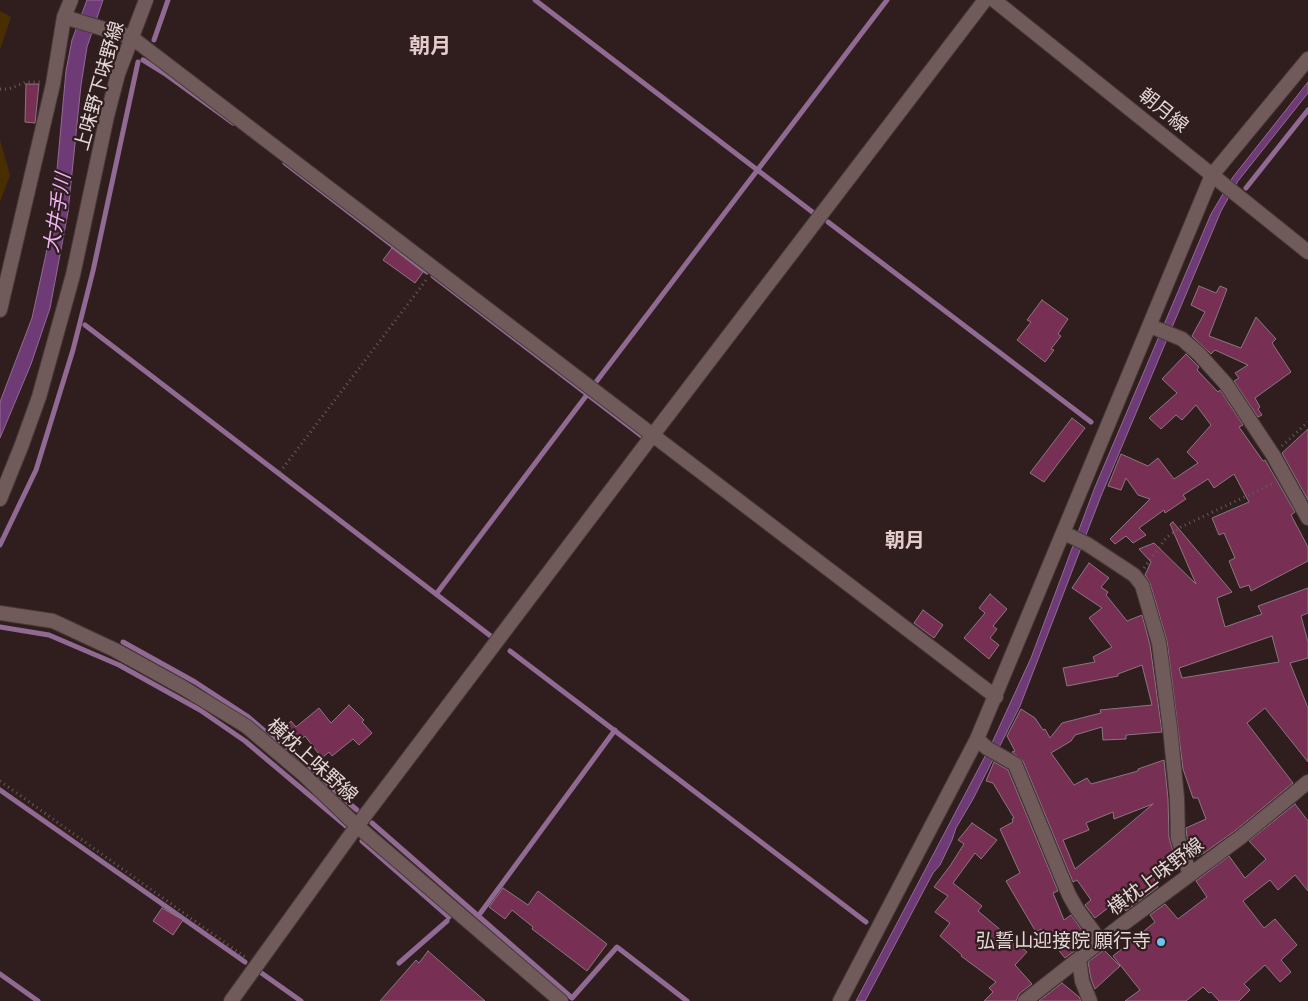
<!DOCTYPE html>
<html>
<head>
<meta charset="utf-8">
<style>
  body { margin:0 }
  canvas { display:block; background:#301e1e }
</style>
</head>
<body>
<canvas width="1308" height="1001"></canvas>
<script>
const ctx = document.querySelector('canvas').getContext('2d');
ctx.lineJoin = 'round';
function fillPath(path, color) { ctx.fillStyle = color; ctx.fill(path, 'evenodd'); }
const poly = rows => new Path2D(rows.map(r => 'M' + r).join(''));
function stroke(path, color, width, dash) { ctx.strokeStyle = color; ctx.lineWidth = width; ctx.lineCap = dash ? 'butt' : 'round'; ctx.setLineDash(dash || []); ctx.stroke(path); }
function write(font, color, halo, rows, align = 'center') {
  ctx.font = font + ' "PT Sans Narrow","Noto Sans JP",sans-serif'; ctx.lineWidth = 4.5; ctx.setLineDash([]); ctx.textBaseline = 'middle'; ctx.strokeStyle = halo; ctx.fillStyle = color; for (const [text, x, y, turn = 0] of rows) {
    ctx.save(); ctx.translate(x, y); ctx.rotate((+turn || 0) * Math.PI / 180); ctx.textAlign = isNaN(turn) ? turn : align; if (halo) ctx.strokeText(text, 0, 0); ctx.fillText(text, 0, 0); ctx.restore();
  }
}
const green = poly([
  [0,11,11,17,0,50],
  [0,140,10,175,0,202]
]);
const water = poly([
  [87,0,103,0,87,47,81,85,68,212,50,308,31,364,0,438,0,402,32,318,46,254,56,181,66,71,72,40,87,0],
  [1308,82,1308,93,1238,181,1221,211,1101,496,1020,706,973,799,956,828,952,840,940,865,933,873,865,1001,856,1001,991,745,1031,658,1095,487,1211,214,1233,177,1308,82]
]);
const stream = poly([
  [535,0,815,214],
  [154,40,168,0],
  [143,60,164,73,233,123],
  [285,163,427,272],
  [1246,188,1308,110],
  [828,222,1091,422],
  [433,276,643,437],
  [85,325,492,637],
  [596,382,887,0],
  [0,545,36,470,73,350,93,271,138,62],
  [437,593,586,396],
  [0,627,49,635,119,665,200,710,245,741,346,826],
  [123,642,195,682,247,716,357,810],
  [510,651,866,922],
  [0,790,245,962],
  [372,823,572,998,617,947,687,1001],
  [362,841,449,917],
  [479,915,615,730],
  [399,963,447,921],
  [260,972,301,1001],
  [0,974,38,1001]
]);
const building = poly([
  [26,84,39,84,35,123,25,122,26,84],
  [392,248,423,272,415,283,383,260,392,248],
  [1199,286,1216,293,1220,286,1227,289,1209,336,1241,348,1256,317,1276,339,1272,343,1291,372,1255,398,1260,407,1258,409,1262,415,1258,417,1234,381,1239,378,1235,373,1248,365,1215,350,1211,354,1192,336,1205,312,1191,305,1199,286],
  [1042,300,1068,319,1058,334,1061,336,1051,349,1054,350,1045,362,1017,340,1031,322,1027,320,1042,300],
  [1186,354,1199,367,1197,370,1218,392,1220,390,1243,425,1239,427,1263,461,1265,460,1295,512,1291,515,1308,547,1308,561,1251,591,1249,585,1240,588,1229,561,1235,558,1224,533,1219,535,1212,518,1249,502,1234,474,1214,488,1208,479,1183,495,1186,499,1165,513,1164,510,1139,528,1146,535,1133,543,1126,536,1115,544,1110,539,1150,499,1138,495,1126,478,1121,490,1108,486,1121,454,1148,466,1158,458,1174,479,1198,463,1187,452,1211,425,1196,405,1182,420,1176,415,1161,429,1149,418,1177,393,1162,379,1186,354],
  [1072,418,1085,428,1044,482,1030,473,1072,418],
  [1308,429,1308,500,1282,453,1308,429],
  [1173,522,1232,592,1217,598,1225,627,1262,614,1258,606,1308,588,1308,613,1301,616,1308,642,1308,658,1290,663,1308,708,1308,762,1265,708,1247,723,1293,783,1236,830,1204,853,1194,858,1187,837,1186,828,1206,819,1198,798,1193,798,1183,769,1167,641,1150,583,1145,575,1151,562,1139,549,1154,543,1196,584,1170,524,1173,522],
  [1272,636,1279,662,1182,678,1179,668,1272,636],
  [1089,563,1109,578,1101,587,1108,592,1106,595,1127,621,1142,615,1150,645,1162,732,1126,735,1126,739,1103,740,1102,727,1075,735,1071,741,1051,753,1074,785,1087,778,1091,784,1138,771,1138,769,1164,760,1168,799,1169,838,1177,864,1152,875,1158,887,1126,911,1117,901,1095,918,1085,905,1091,900,1077,880,1073,882,1023,761,1012,752,1015,751,1007,736,1021,709,1035,718,1043,730,1045,729,1050,738,1062,723,1101,713,1100,710,1152,705,1142,665,1118,674,1118,676,1067,686,1063,668,1095,662,1093,657,1112,647,1089,618,1102,608,1072,588,1089,563],
  [1153,804,1108,842,1075,869,1063,840,1089,830,1086,823,1113,812,1114,819,1153,804],
  [990,594,1007,609,993,626,997,629,990,638,999,645,989,659,964,638,985,613,979,608,990,594],
  [923,610,943,625,934,638,914,623,923,610],
  [349,705,364,720,362,722,372,733,359,745,353,739,332,756,329,752,322,758,305,736,290,749,277,736,291,721,296,727,319,708,331,723,349,705],
  [994,762,1008,770,1058,891,1053,893,1064,920,1071,915,1089,940,1065,958,1041,929,1036,932,1006,881,1020,873,1000,829,1013,822,1012,819,1014,818,993,783,986,781,994,762],
  [1295,804,1308,821,1308,891,1295,875,1278,890,1270,880,1243,901,1264,928,1275,919,1297,945,1281,960,1291,972,1280,982,1265,965,1244,984,1250,990,1239,1001,1219,1001,1211,992,1209,993,1203,987,1186,1001,1125,1001,1140,990,1113,956,1155,922,1150,915,1165,904,1178,919,1207,897,1196,881,1229,856,1245,878,1266,859,1249,841,1295,804],
  [972,823,997,840,981,859,975,853,953,883,982,906,978,911,1027,952,1015,965,1032,984,1019,994,1016,1001,984,1001,993,992,989,988,996,982,961,956,962,955,940,936,950,923,935,912,948,896,934,887,950,866,964,844,958,840,972,823],
  [503,888,528,905,538,891,607,944,587,971,532,929,533,927,512,910,505,919,489,907,503,888],
  [162,908,183,920,173,935,153,921,162,908],
  [1104,950,1120,966,1095,989,1091,979,1088,962,1104,950],
  [428,951,485,1001,380,1001,416,960,419,963,428,951],
  [1062,983,1079,997,1081,1001,1039,1001,1062,983]
]);
const path = poly([
  [0,89,9,89,26,82,40,82],
  [1282,446,1308,422],
  [280,472,427,279],
  [1144,568,1167,537,1181,527,1272,484],
  [0,781,245,957]
]);
const street = poly([
  [994,0,1308,252],
  [64,17,131,37,996,697],
  [0,310,53,84,64,17,71,0],
  [1150,326,1182,339,1199,354,1226,384,1273,455,1308,518],
  [0,499,21,447,39,397,73,275,107,116,118,74,146,0],
  [1064,533,1087,544,1134,575,1142,585,1159,643,1170,728,1177,798,1178,838,1190,875],
  [0,613,53,621,115,650,182,687,246,726,304,775,357,826,561,1001],
  [977,739,987,748,1015,764,1069,895,1077,909,1101,942],
  [1079,959,1082,981,1090,1001],
  [231,1001,357,826,652,436,985,0],
  [840,1001,977,739,1212,175,1308,59],
  [1025,1001,1119,927,1241,837,1308,782]
]);
const markers = [
  [1161,942,5,"#6cc3f2"]
];
const streetNames = [
  ["上味野下味野線",100,86,-74],
  ["朝月線",1163,111,39],
  ["横枕上味野線",312,761,42],
  ["横枕上味野線",1156,877,-37]
];
const poiNames = [
  ["弘誓山迎接院 願行寺",1151,942]
];
const waterNames = [
  ["大井手川",58,213,-81]
];
const neighbourhoodNames = [
  ["朝月",905,541]
];
const quarterNames = [
  ["朝月",430,47]
];
fillPath(green, '#482f00');
fillPath(water, '#6e3b76');
stroke(water, '#916a93', 1);
stroke(stream, '#916a93', 5);
fillPath(building, '#772f53');
stroke(building, '#8a767e', 1);
stroke(street, '#483a3a', 16);
stroke(path, '#695959', 3, [1, 4]);
stroke(street, '#705a5a', 14);
for (const [x, y, r, color] of markers) { const dot = new Path2D(); dot.arc(x, y, r, 0, 2 * Math.PI); ctx.fillStyle = color; ctx.fill(dot); stroke(dot, '#301e1e', 2); }
write('19px', '#e4d7d7', '#301e1e', streetNames);
write('19px', '#e4d7d7', '#301e1e', poiNames, 'right');
write('italic 20px', '#eeb2f6', '#301e1e', waterNames);
write('bold 20px', '#e5cccb', '#301e1e', neighbourhoodNames);
write('bold 21px', '#e5cccb', '#301e1e', quarterNames);
</script>
</body>
</html>
